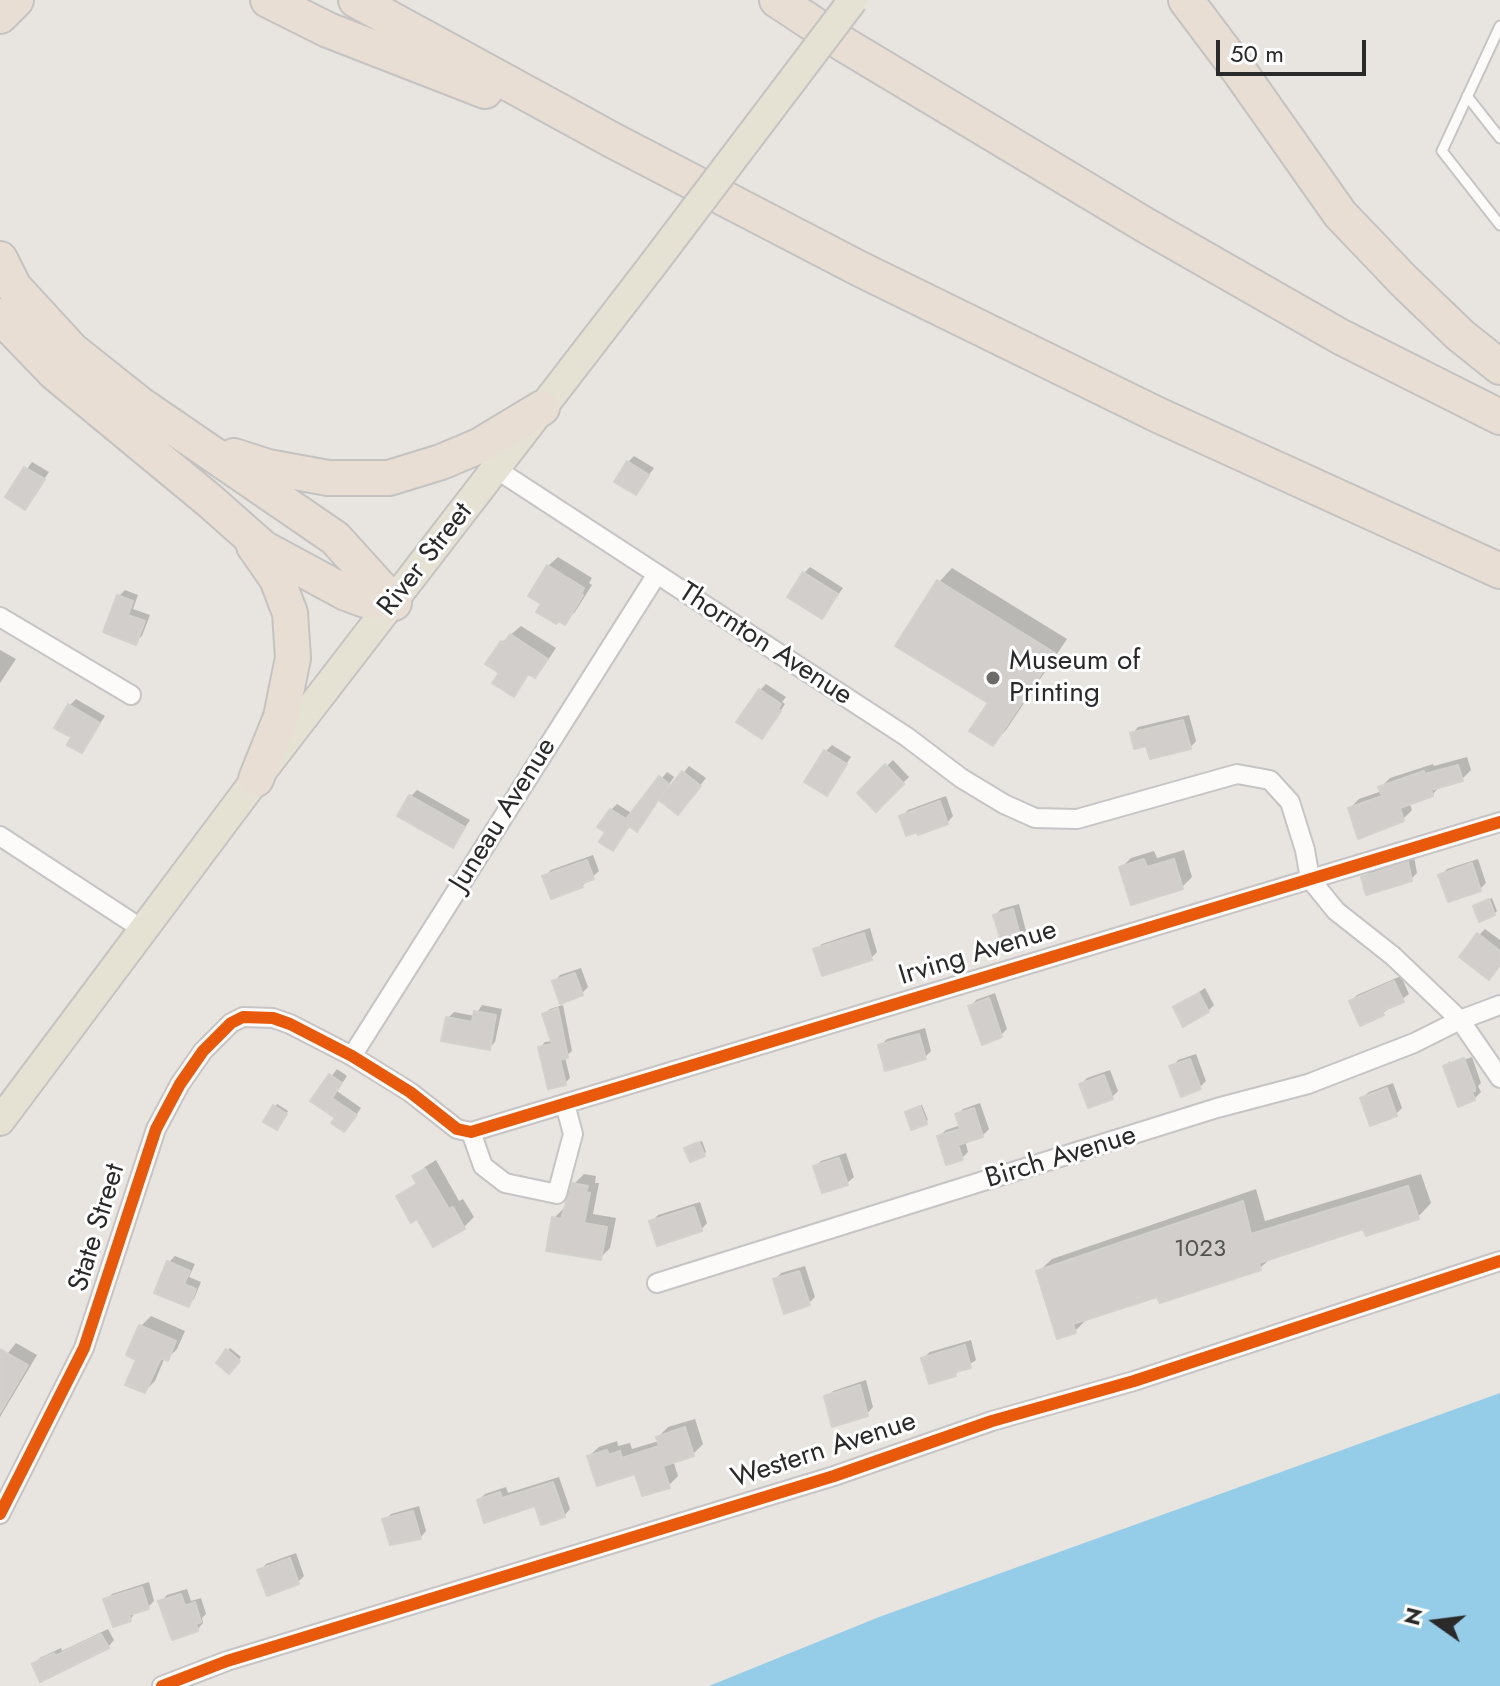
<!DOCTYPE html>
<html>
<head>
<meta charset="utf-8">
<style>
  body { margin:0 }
  #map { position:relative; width:1500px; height:1686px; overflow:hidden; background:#e8e5e0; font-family:Jost,sans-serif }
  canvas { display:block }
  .north { position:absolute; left:1396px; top:1582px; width:80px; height:80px; -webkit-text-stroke:6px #fff; paint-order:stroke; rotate:284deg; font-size:22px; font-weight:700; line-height:32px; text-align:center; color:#2a2a2a }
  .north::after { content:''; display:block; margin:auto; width:28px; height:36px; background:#2a2a2a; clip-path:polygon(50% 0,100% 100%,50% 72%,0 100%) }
  .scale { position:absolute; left:1216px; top:40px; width:150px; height:36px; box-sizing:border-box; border:4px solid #2a2a2a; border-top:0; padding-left:10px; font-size:24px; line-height:28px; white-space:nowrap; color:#2a2a2a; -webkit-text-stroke:6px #fff; paint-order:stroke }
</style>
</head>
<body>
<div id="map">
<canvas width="1500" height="1686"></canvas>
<div class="north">N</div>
<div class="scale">50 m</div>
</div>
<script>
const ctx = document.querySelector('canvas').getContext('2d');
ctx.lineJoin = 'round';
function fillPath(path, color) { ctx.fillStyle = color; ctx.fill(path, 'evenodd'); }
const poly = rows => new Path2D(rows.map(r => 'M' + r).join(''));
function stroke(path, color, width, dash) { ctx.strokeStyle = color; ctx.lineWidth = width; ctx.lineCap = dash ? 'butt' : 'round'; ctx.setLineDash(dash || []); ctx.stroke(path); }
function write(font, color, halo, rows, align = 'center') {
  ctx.font = font + ' Jost,sans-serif'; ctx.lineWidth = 6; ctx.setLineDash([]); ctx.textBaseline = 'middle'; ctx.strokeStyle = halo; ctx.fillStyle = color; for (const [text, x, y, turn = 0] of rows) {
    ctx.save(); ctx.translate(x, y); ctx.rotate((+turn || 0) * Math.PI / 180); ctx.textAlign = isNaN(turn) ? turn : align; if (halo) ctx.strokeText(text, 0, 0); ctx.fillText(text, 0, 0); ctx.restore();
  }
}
const water = poly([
  [1500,1393,1500,1686,709,1686,879,1617]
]);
const shadow = poly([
  [634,456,654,468,635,493,628,462],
  [32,462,49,472,25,507,8,496],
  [558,557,592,578,589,583,592,585,575,612,565,622,544,604,548,566],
  [810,567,843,588,822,617,804,573],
  [952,568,1067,639,1006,730,993,744,991,702,939,582],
  [125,590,138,595,133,609,150,615,142,636,135,642,119,596],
  [521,626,556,648,544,666,534,676,530,673,513,694,502,673,502,642],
  [0,650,16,659,0,683],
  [766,684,786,697,782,702,785,704,768,730,760,690],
  [76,699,105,716,82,750,74,737,69,706],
  [1189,715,1196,741,1190,748,1147,743,1132,734,1138,727],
  [832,745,851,757,826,794,826,751],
  [1467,757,1471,770,1462,779,1441,785,1432,795,1409,802,1412,810,1403,819,1350,808,1359,799,1382,791,1381,787,1390,778,1433,764,1434,766],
  [893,760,909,777,876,809,860,793],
  [689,766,706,778,684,806,678,812,660,798,630,825,613,849,607,832,611,810,617,804,633,814,667,772,674,777,663,793,666,795],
  [417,790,470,820,453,845,411,796],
  [946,796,953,816,947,823,902,816,908,810],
  [1184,850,1192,877,1182,887,1121,868,1131,858,1154,851,1157,858],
  [593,855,599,871,582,886,545,876,551,870],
  [1414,857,1417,873,1411,879,1364,878,1370,871],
  [1478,859,1486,883,1480,889,1441,875,1447,869],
  [1492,898,1497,911,1494,914,1475,906],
  [1019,904,1026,931,1020,937,995,915,1001,909],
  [870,928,877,952,871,958,816,950,822,944],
  [1485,929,1500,940,1500,964,1479,935],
  [581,968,588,987,582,993,554,982,560,975],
  [1401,976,1409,994,1383,1013,1351,1001,1357,995],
  [1205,988,1214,1005,1208,1011,1175,1008],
  [995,993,1007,1029,1001,1035,970,1007,976,1000],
  [482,1005,502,1009,495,1042,489,1048,448,1018,454,1012,475,1016],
  [563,1005,572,1051,565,1057,570,1078,565,1083,540,1048,545,1042,553,1041,545,1014,550,1009],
  [925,1028,931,1051,925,1057,880,1046,887,1039],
  [1196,1054,1206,1081,1200,1087,1172,1067,1178,1060],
  [1472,1057,1481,1083,1478,1086,1481,1092,1474,1099,1445,1066,1450,1061,1450,1065],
  [337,1069,347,1076,337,1091,361,1108,350,1124,313,1101],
  [1110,1070,1118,1091,1112,1097,1081,1084,1087,1078],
  [1393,1083,1402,1108,1396,1114,1362,1098,1369,1092],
  [980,1103,989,1129,982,1136,965,1141,968,1152,962,1158,939,1136,946,1130,961,1125,957,1115,963,1109],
  [277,1104,288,1111,279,1125,275,1107],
  [922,1105,928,1120,925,1122,907,1112],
  [702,1141,706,1152,704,1155,687,1148],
  [846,1153,854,1177,847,1183,823,1191,815,1167,821,1161],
  [436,1160,459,1201,463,1199,474,1217,464,1227,434,1245,418,1217,398,1197,418,1182,415,1177,425,1167],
  [584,1174,596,1176,595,1183,599,1183,593,1214,616,1218,610,1248,600,1258,554,1218,564,1208,574,1184],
  [1421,1174,1431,1203,1418,1217,1365,1226,1271,1258,1260,1268,1158,1294,1088,1318,1075,1331,1038,1272,1052,1259,1256,1189,1265,1221],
  [700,1202,707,1223,701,1230,651,1222,658,1215],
  [175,1256,195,1264,189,1277,201,1282,194,1299,188,1305,169,1262],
  [805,1266,815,1297,809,1303,775,1280,781,1273],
  [151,1316,185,1331,177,1349,168,1358,165,1357,155,1381,145,1391,139,1359,129,1354,141,1326],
  [971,1340,976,1360,955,1374,923,1358,930,1352],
  [16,1343,37,1355,0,1417,0,1363],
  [230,1348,241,1357,229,1371,218,1362],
  [866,1380,873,1407,867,1414,827,1397,833,1391],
  [695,1419,703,1444,693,1454,673,1460,678,1476,668,1486,636,1471,589,1456,599,1447,617,1441,618,1446,630,1443,632,1449,659,1441,658,1437,668,1427],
  [559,1477,570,1509,564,1516,537,1504,479,1500,485,1494,506,1487,508,1493],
  [419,1506,426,1531,420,1538,385,1520,391,1514],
  [296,1553,304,1576,298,1582,260,1571,266,1564],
  [149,1582,154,1601,148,1607,136,1611,130,1620,106,1600,112,1594],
  [187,1589,191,1601,201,1598,206,1614,202,1618,203,1623,197,1630,161,1601,167,1595],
  [108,1629,114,1640,108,1647,34,1664,40,1658,61,1648,62,1651]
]);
const building = poly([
  [627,461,649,475,636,495,614,482,627,461],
  [24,467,45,479,25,510,5,497,24,467],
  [547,565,584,588,581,594,583,595,565,625,559,621,556,624,536,612,541,604,528,596,547,565],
  [803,572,838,594,822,619,787,597,803,572],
  [937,580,1055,653,993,746,969,731,988,703,895,646,937,580],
  [117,595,133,601,128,615,145,621,136,645,103,632,117,595],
  [510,634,548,659,535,678,528,674,514,697,492,683,499,673,485,664,501,641,504,643,510,634],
  [759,689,781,704,778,709,781,711,762,739,736,722,759,689],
  [68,704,100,723,82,753,67,745,71,737,54,728,68,704],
  [1183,720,1191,749,1150,759,1146,746,1134,749,1130,733,1183,720],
  [824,750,847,764,827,796,804,782,824,750],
  [885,764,904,784,876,812,857,793,885,764],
  [1458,765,1463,781,1431,790,1433,796,1400,808,1404,821,1358,839,1348,808,1382,796,1378,787,1424,771,1425,774,1458,765],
  [682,771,701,786,678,815,659,800,682,771],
  [659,776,669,784,637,832,629,826,613,851,599,842,605,832,597,827,610,809,626,819,659,776],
  [409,795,465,827,453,848,397,816,409,795],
  [940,801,948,824,918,835,917,832,906,836,899,816,940,801],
  [1144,859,1147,867,1174,859,1183,889,1131,905,1119,867,1144,859],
  [587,860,594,879,581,884,583,887,551,899,542,876,587,860],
  [1408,862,1412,881,1366,895,1361,877,1408,862],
  [1472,863,1481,891,1448,902,1438,875,1472,863],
  [1489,899,1495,915,1479,922,1473,906,1489,899],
  [1013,909,1021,939,1002,944,993,915,1013,909],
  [864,933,872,960,822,976,813,949,864,933],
  [1477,933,1500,951,1500,965,1489,980,1459,957,1477,933],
  [575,973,583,995,560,1004,552,981,575,973],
  [1394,981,1404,1002,1382,1011,1384,1015,1360,1026,1349,1001,1394,981],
  [1199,993,1209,1012,1183,1027,1173,1007,1199,993],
  [989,998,1002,1037,982,1045,968,1006,989,998],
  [558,1008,568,1058,560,1060,566,1085,548,1089,538,1047,552,1044,542,1014,558,1008],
  [474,1011,496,1015,490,1050,441,1041,446,1017,472,1022,474,1011],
  [919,1034,926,1059,885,1071,878,1045,919,1034],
  [1464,1058,1475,1087,1475,1091,1472,1092,1475,1100,1458,1107,1443,1066,1464,1058],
  [1190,1059,1201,1089,1181,1097,1169,1066,1190,1059],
  [329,1074,342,1083,332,1098,357,1115,344,1132,331,1123,335,1118,310,1101,329,1074],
  [1104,1075,1113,1099,1088,1108,1079,1084,1104,1075],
  [1387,1088,1397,1116,1370,1126,1360,1098,1387,1088],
  [273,1105,287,1114,277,1130,263,1122,273,1105],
  [920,1106,927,1124,911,1130,905,1112,920,1106],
  [974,1108,983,1137,958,1145,963,1160,946,1165,937,1136,960,1129,955,1114,974,1108],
  [699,1142,705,1156,690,1162,684,1148,699,1142],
  [839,1158,848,1185,822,1193,813,1166,839,1158],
  [425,1169,449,1209,453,1207,465,1229,433,1247,417,1219,411,1223,396,1196,417,1184,412,1176,425,1169],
  [572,1183,588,1186,586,1192,590,1193,584,1223,607,1227,601,1260,546,1251,552,1217,561,1219,572,1183],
  [1408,1186,1419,1219,1366,1236,1363,1229,1259,1263,1261,1270,1160,1303,1157,1297,1073,1324,1076,1333,1057,1339,1036,1271,1243,1201,1251,1234,1408,1186],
  [694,1207,702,1231,657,1246,649,1221,694,1207],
  [167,1261,190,1271,184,1284,196,1289,189,1307,154,1293,167,1261],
  [799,1271,810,1305,784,1314,773,1279,799,1271],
  [139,1325,176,1341,168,1361,161,1358,145,1393,125,1385,136,1360,126,1355,139,1325],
  [965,1345,971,1368,955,1372,956,1376,929,1384,921,1358,965,1345],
  [0,1349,28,1365,0,1413,0,1349],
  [226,1349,240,1361,229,1374,216,1363,226,1349],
  [860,1385,868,1416,832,1427,824,1396,860,1385],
  [685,1427,694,1456,663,1466,670,1488,642,1496,635,1474,597,1486,587,1456,607,1450,609,1455,620,1451,622,1458,659,1446,656,1437,685,1427],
  [553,1482,565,1517,541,1525,535,1506,484,1523,477,1500,500,1492,502,1498,553,1482],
  [413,1511,421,1539,390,1545,382,1519,413,1511],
  [290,1558,299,1584,267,1596,257,1570,290,1558],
  [142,1587,149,1609,129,1615,131,1621,113,1627,103,1599,142,1587],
  [181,1594,185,1606,195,1602,201,1622,196,1624,198,1631,172,1640,158,1601,181,1594],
  [101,1634,109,1648,40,1682,32,1664,54,1653,55,1656,101,1634]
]);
const service = poly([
  [1500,26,1442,151,1500,225],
  [1467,96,1500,138]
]);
const minor = poly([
  [496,469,907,737,961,778,1004,804,1035,818,1077,819,1237,774,1270,780,1290,802,1305,850,1310,879,1336,911,1393,956,1460,1020,1500,1078],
  [0,617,131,695],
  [0,836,142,929],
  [352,1056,657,574],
  [471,1132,483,1166,505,1183,557,1194,573,1134,565,1104],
  [657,1283,1217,1108,1308,1084,1414,1043,1460,1020,1500,1005],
  [0,1514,84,1348,156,1129,180,1084,203,1051,231,1023,243,1017,273,1018,290,1024,352,1056,410,1092,457,1129,471,1132,1500,822],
  [162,1686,227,1661,834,1476,992,1421,1134,1381,1500,1261]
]);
const primary = poly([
  [0,1121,256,779,654,263]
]);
const motorway = poly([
  [268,0,328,30,485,91],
  [356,0,614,141,860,269,1158,415,1500,571],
  [777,0,845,45,1145,225,1341,337,1500,417],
  [1186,0,1240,72,1340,214,1404,281,1460,335,1500,367],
  [0,16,16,0],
  [0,259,14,287,72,350,141,405,335,538,394,603],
  [0,316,55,373,210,501,263,548,346,593,365,600,394,603],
  [234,456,268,467,328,478,389,478,441,462,479,446,542,408],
  [254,546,277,579,290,613,293,658,281,717,256,779]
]);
const primaryBridge = poly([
  [654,263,853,0]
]);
const cycleway = poly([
  [0,1514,84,1348,156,1129,180,1084,203,1051,231,1023,243,1017,273,1018,290,1024,352,1056,410,1092,457,1129,471,1132,1500,822],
  [162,1686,227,1661,834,1476,992,1421,1134,1381,1500,1261]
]);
const markers = [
  [993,678,8,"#6c6b6a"]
];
const numberNames = [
  ["1023",1200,1250]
];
const streetNames = [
  ["River Street",426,560,-52],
  ["Thornton Avenue",765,645,33],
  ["Juneau Avenue",504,815,-58],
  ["Irving Avenue",978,954,-17],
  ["Birch Avenue",1061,1158,-17],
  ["State Street",98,1228,-73],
  ["Western Avenue",824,1451,-18]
];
const poiNames = [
  ["Museum of",1009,662],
  ["Printing",1009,694]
];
fillPath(water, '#95cde8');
fillPath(shadow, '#0003');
fillPath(building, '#d1cecb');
stroke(building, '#d3d1cc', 2);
stroke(service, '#c6c4c5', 13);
stroke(minor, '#c6c4c5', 22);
stroke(primary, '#c4c3c1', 32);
stroke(motorway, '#c4c3c1', 38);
stroke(service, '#fcfbfa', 9);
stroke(minor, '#fcfbfa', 18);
stroke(primary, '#e5e2d3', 28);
stroke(motorway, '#e8ded4', 34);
stroke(primaryBridge, '#c4c3c1', 32, []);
stroke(primaryBridge, '#e5e2d3', 28);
stroke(cycleway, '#e8590c', 12);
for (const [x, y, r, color] of markers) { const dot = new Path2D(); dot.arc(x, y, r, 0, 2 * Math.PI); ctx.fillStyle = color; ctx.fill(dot); stroke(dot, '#fff', 3); }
write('24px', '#545453', null, numberNames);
write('28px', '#2a2a2a', '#fff', streetNames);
write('28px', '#2a2a2a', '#fff', poiNames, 'left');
</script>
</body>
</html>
